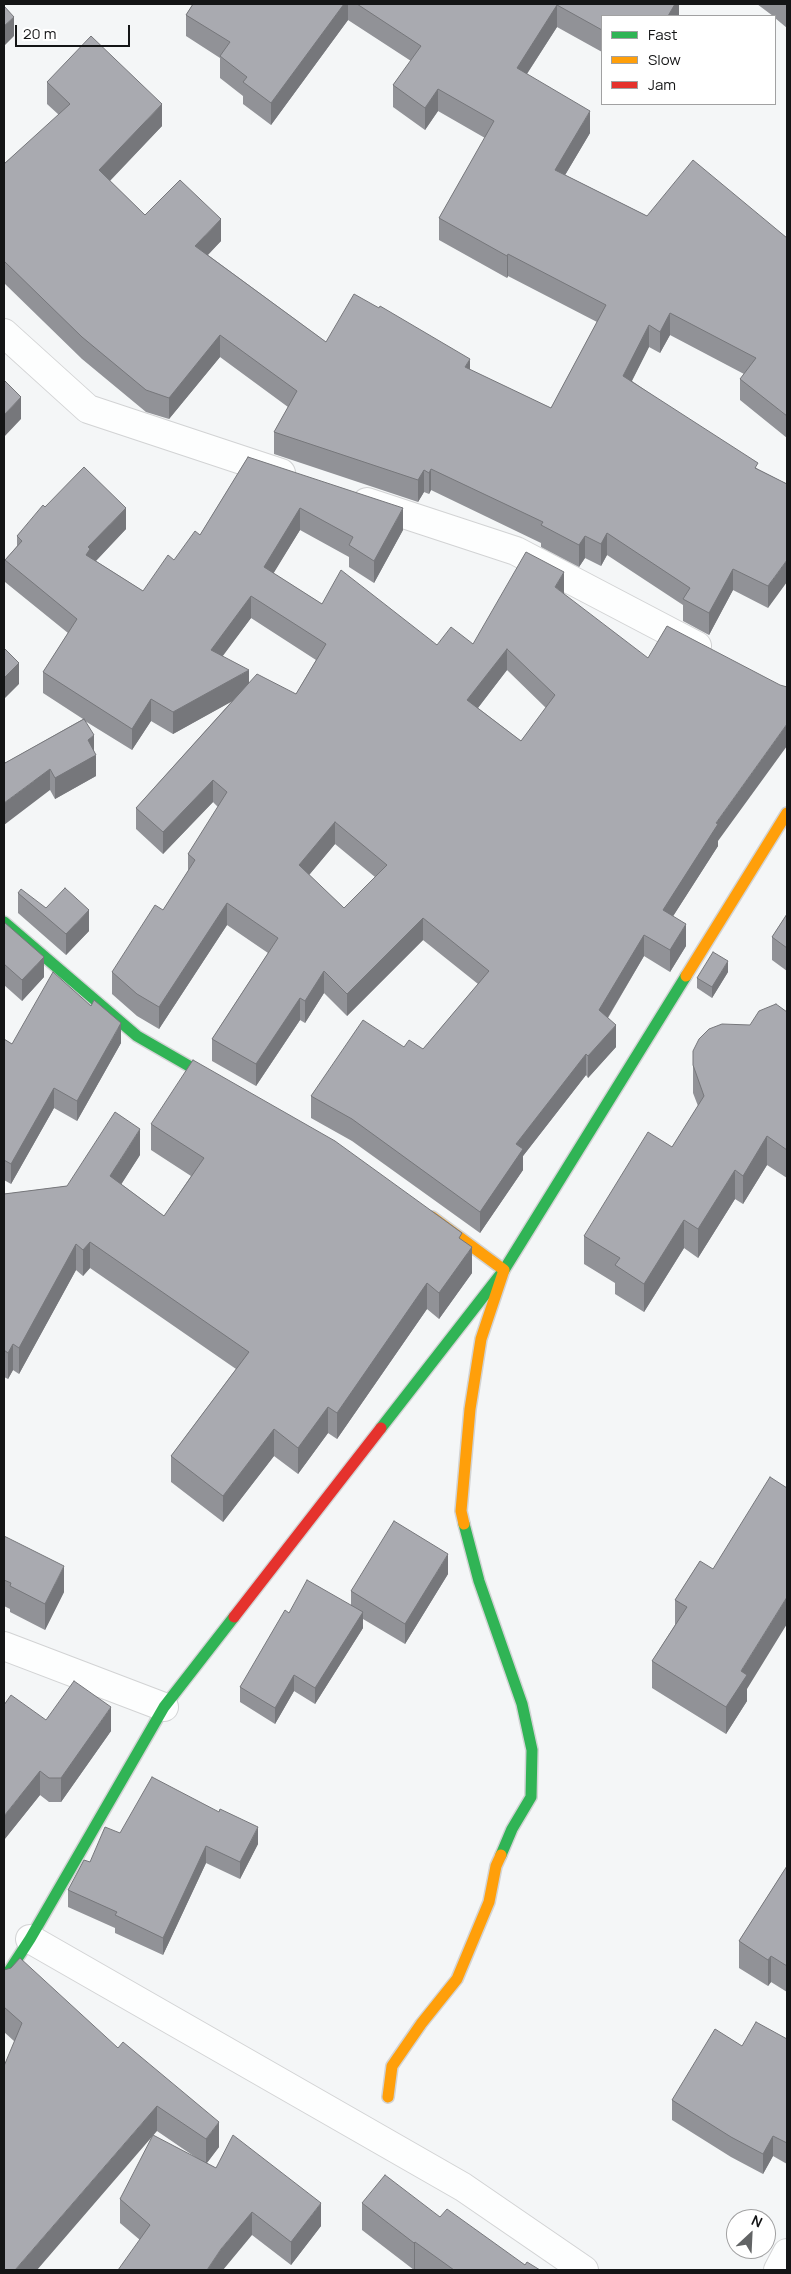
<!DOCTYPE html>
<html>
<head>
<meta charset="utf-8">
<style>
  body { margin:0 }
  #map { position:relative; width:791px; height:2274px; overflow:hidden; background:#f4f6f7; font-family:Manrope,sans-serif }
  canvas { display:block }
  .frame { position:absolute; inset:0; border:5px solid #141516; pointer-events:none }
  .legend { position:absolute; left:601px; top:15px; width:175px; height:90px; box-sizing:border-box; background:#fff; border:1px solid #a1a1a2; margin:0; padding:6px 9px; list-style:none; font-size:15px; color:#141516 }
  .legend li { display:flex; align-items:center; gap:10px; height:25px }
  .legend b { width:25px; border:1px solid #a1a1a2 }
  .north { position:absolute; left:726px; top:2209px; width:50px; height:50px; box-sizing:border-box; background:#fff; border:1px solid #a1a1a2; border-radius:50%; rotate:25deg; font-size:14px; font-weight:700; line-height:20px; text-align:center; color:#141516 }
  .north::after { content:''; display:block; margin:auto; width:18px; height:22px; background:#626465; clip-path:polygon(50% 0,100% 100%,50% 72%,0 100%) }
  .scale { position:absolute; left:15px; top:25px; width:115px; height:22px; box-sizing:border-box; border:2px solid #141516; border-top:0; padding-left:6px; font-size:15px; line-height:18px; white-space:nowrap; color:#141516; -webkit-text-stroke:4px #fff; paint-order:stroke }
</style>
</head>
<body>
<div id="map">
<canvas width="791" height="2274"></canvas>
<div class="frame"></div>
<ul class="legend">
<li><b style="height:6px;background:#30b455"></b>Fast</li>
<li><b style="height:6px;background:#ff9f0a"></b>Slow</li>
<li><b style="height:6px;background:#e5322d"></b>Jam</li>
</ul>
<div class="north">N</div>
<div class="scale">20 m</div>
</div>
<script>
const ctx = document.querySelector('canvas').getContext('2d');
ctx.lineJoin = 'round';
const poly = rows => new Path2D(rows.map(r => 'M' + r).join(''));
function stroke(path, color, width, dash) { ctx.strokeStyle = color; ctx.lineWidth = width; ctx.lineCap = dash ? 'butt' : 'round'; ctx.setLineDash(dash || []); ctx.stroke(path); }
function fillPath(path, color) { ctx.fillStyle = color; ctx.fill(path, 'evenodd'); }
const street = poly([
  [4,333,88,409,281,473],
  [367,502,516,551,697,646],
  [4,1646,164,1707],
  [30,1939,463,2187,584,2270],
  [778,2270,787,2253]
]);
const fast = poly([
  [4,922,137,1036,222,1085],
  [381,1428,504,1270,686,976],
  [464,1524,479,1581,522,1704,532,1750,531,1797,512,1829,501,1855],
  [4,1979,30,1939,164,1707,234,1617]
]);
const slow = poly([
  [686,976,787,813],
  [432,1217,504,1270,481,1339,470,1409,461,1511,464,1524],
  [388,2097,392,2066,421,2024,457,1979,489,1902,496,1866,501,1855]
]);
const jam = poly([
  [234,1617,381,1428]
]);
const wall = poly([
  [193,4,679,4,679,16,602,16,602,52,557,27,527,74,590,133,565,175,647,216,787,238,787,438,740,400,740,379,744,374,670,335,660,353,649,347,632,381,758,469,787,484,768,608,733,590,709,635,683,621,683,605,607,555,601,566,585,558,579,567,541,547,541,543,431,490,429,494,424,492,418,502,274,454,274,432,288,407,220,357,169,419,146,412,82,359,4,283,4,164,59,115,47,104,47,82,162,126,110,181,145,215,221,241,208,255,326,342,470,370,551,408,597,322,508,276,507,278,439,240,439,218,485,138,438,111,425,130,393,107,393,85,411,61,348,20,271,125,243,104,243,96,220,78,220,58,186,36,186,15],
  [757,4,787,4,787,28,775,18,775,16,773,16],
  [248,457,403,530,374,583,349,567,349,557,300,530,273,573,322,604,437,645,473,644,564,593,718,841,718,846,673,916,686,946,670,972,644,956,608,1018,616,1047,588,1078,586,1075,523,1156,523,1170,480,1233,352,1141,311,1118,311,1096,404,1047,423,1049,478,984,423,940,347,1016,324,993,305,1023,300,1020,256,1086,212,1061,212,1039,268,953,227,925,159,1029,137,1016,112,994,112,972,163,910,188,871,188,854,218,807,213,802,163,854,136,829,136,808,232,701,173,734,151,721,132,750,85,721,94,751,96,776,55,799,50,790,5,763,83,719,43,693,43,672,68,633,5,582,5,560,17,546,17,536,45,507,126,529,96,561,143,591,200,535],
  [251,618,316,660,296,694,249,683,222,656],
  [507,670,546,708,521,741,478,708],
  [335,844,375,877,344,908,309,875],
  [18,893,89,931,66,955,18,913],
  [787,914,787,971,772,960,772,937],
  [4,922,44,977,22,1001,4,985],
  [728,972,712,998,697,988,697,978],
  [787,1012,787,1178,767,1165,743,1204,735,1199,698,1258,684,1248,644,1312,615,1294,615,1283,584,1264,584,1236,672,1147,698,1106,693,1093,693,1051,750,1025],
  [4,1039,12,1044,121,1043,77,1121,54,1108,11,1184,4,1180],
  [151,1124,462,1240,472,1273,439,1319,427,1309,337,1439,328,1433,298,1474,274,1456,223,1522,171,1482,171,1456,236,1369,90,1268,83,1276,76,1270,19,1374,13,1370,8,1379,4,1377,4,1194,67,1186,140,1155,121,1184,164,1216,191,1176,151,1150],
  [4,1536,64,1592,45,1630,10,1612,10,1609,4,1606],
  [700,1561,747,1689,747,1701,726,1734,652,1688,652,1661,675,1625,675,1600],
  [448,1574,405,1644,363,1619,363,1628,315,1704,294,1691,275,1724,240,1702,240,1687,289,1613,351,1605,351,1591],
  [46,1720,111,1731,61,1802,49,1802,40,1795,4,1840],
  [120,1833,258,1844,240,1879,206,1863,163,1955,115,1933,115,1928,68,1907,68,1890,90,1862],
  [787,1866,787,1992,771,1982,768,1986,739,1968,739,1941],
  [4,1970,219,2147,207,2163,321,2226,291,2265,252,2235,140,2240,120,2223,120,2199,198,2159,157,2131,14,2041,4,2032],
  [787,2039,787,2164,773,2156,763,2174,731,2157,672,2120,672,2100,742,2046],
  [362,2203,440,2217,525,2265,540,2270,417,2270,415,2269,414,2270,362,2230]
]);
const shadedWall = poly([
  [344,4,348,4,348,20,271,125,271,103],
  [675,4,679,4,679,16,668,16],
  [557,5,557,27,517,89,517,68],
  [14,17,14,36,4,46,4,26],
  [438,89,438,111,425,130,425,108],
  [162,104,162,126,99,192,99,170],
  [590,111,590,133,555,192,555,170],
  [221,219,221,241,195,268,195,246],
  [508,254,508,276,507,278,507,256],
  [670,313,670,335,660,353,660,332],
  [649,325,649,347,623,398,623,376],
  [220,335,220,357,169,419,169,398],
  [470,359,470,380,465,367],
  [21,397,21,419,4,437,4,415],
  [431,469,431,490,429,494,429,473],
  [424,470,424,492,418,502,418,480],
  [126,508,126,529,90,567,86,555,88,547],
  [300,508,300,530,264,589,264,567],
  [403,508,403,530,374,583,374,561],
  [607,533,607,555,601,566,601,544],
  [585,536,585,558,579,567,579,545],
  [787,560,787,582,768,608,768,586],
  [733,569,733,590,709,635,709,613],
  [564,572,564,594,555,587],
  [251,596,251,618,211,672,211,650],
  [507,649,507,670,467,722,467,700],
  [19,663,19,684,4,699,4,678],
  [249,670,249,692,173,734,173,712],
  [151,699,151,721,132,750,132,729],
  [787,724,787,746,718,841,718,846,663,932,663,910,716,823],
  [94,735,94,756,96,755,96,776,55,799,55,778,88,740],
  [50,769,50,790,4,825,4,803],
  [213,780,213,802,163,854,163,832],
  [335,822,335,844,299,887,299,865],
  [227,903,227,925,159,1029,159,1007],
  [89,910,89,931,66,955,66,934],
  [423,918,423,940,347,1016,347,994],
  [686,924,686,946,670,972,670,950],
  [644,935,644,956,599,1032,599,1010],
  [44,957,44,977,22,1001,22,980],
  [728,961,728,972,712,998,712,987],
  [324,971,324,993,305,1023,305,1001],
  [300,998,300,1020,256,1086,256,1064],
  [121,1023,121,1043,77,1121,77,1101],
  [616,1025,616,1047,588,1078,588,1056],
  [586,1054,586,1075,523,1156,523,1170,480,1233,480,1212,516,1144],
  [54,1088,54,1108,11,1184,11,1164],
  [140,1129,140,1155,110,1202,110,1176],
  [767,1136,767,1165,743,1204,743,1176],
  [735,1170,735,1199,698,1258,698,1229],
  [684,1220,684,1248,644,1312,644,1284],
  [90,1242,90,1268,83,1276,83,1250],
  [76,1244,76,1270,19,1374,19,1348],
  [472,1247,472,1273,439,1319,439,1293],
  [427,1283,427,1309,337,1439,337,1413],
  [13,1344,13,1370,8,1379,8,1353],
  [328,1407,328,1433,298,1474,298,1448],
  [274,1429,274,1456,223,1522,223,1496],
  [448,1554,448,1574,405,1644,405,1624],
  [64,1566,64,1592,45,1630,45,1604],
  [787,1597,787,1624,747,1689,747,1701,726,1734,726,1707,741,1671],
  [363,1612,363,1628,315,1704,315,1688],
  [294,1675,294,1691,275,1724,275,1708],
  [111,1707,111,1731,61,1802,61,1778],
  [40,1771,40,1795,4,1840,4,1816],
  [258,1827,258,1844,240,1879,240,1862],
  [206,1846,206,1863,163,1955,163,1938],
  [771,1956,771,1982,768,1986,768,1960],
  [157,2106,157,2131,37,2270,15,2270],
  [219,2122,219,2147,206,2164,206,2139],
  [773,2136,773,2156,763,2174,763,2154],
  [321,2203,321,2226,291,2265,291,2242],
  [252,2212,252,2235,223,2270,207,2270,221,2249],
  [415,2242,415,2269,414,2270,414,2243]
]);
const building = poly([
  [193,4,344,4,271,103,243,82,247,77,220,56,230,42,186,15,193,4],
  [357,4,675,4,668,16,602,16,602,30,557,5,517,68,590,111,555,170,647,216,693,160,787,238,787,416,740,379,756,358,670,313,660,332,649,325,623,376,758,463,755,468,787,484,787,560,768,586,733,569,709,613,683,599,690,588,607,533,601,544,585,536,579,545,541,525,543,522,431,469,429,473,424,470,418,480,274,432,297,391,220,335,169,398,146,390,82,337,4,261,4,164,70,104,47,82,91,36,162,104,99,170,145,215,180,180,221,219,195,246,326,342,354,294,379,308,380,306,470,359,465,367,551,408,606,305,508,254,507,256,439,218,494,121,438,89,425,108,393,85,421,46,357,4],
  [4,6,14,17,4,26,4,6],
  [4,380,21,397,4,415,4,380],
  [248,457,403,508,374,561,349,545,353,537,300,508,264,567,322,604,341,570,437,645,451,627,473,644,526,552,564,572,555,587,648,658,667,626,780,685,787,687,787,724,716,823,718,824,663,910,686,924,670,950,644,935,599,1010,616,1025,588,1056,586,1054,516,1144,523,1149,480,1212,352,1119,311,1096,363,1020,404,1047,409,1040,423,1049,489,971,423,918,347,994,324,971,305,1001,300,998,256,1064,212,1039,278,938,227,903,159,1007,137,994,112,972,155,905,163,910,195,860,188,854,227,792,213,780,163,832,136,808,257,674,296,694,326,644,251,596,211,650,249,670,173,712,151,699,132,729,43,672,77,619,5,560,22,541,17,536,43,505,45,507,84,467,126,508,88,547,90,549,86,555,143,591,168,555,174,560,195,531,200,535,248,457],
  [507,649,555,695,521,741,467,700,507,649],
  [335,822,387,865,344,908,299,865,335,822],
  [4,648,19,663,4,678,4,648],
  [84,719,94,735,88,740,96,755,55,778,50,769,4,803,4,761,5,763,84,719],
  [65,888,89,910,66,934,18,893,21,889,46,908,65,888],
  [787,914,787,948,772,937,787,914],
  [4,922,44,957,22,980,4,964,4,922],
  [713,952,728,961,712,987,697,978,713,952],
  [53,972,91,1006,94,1000,121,1023,77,1101,54,1088,11,1164,4,1160,4,1039,12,1044,53,972],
  [776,1004,787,1012,787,1150,767,1136,743,1176,735,1170,698,1229,684,1220,644,1284,615,1265,620,1258,584,1236,648,1132,672,1147,704,1096,693,1065,693,1051,699,1039,709,1029,722,1024,750,1025,759,1011,776,1004],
  [193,1060,335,1141,462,1233,459,1238,472,1247,439,1293,427,1283,337,1413,328,1407,298,1448,274,1429,223,1496,171,1456,249,1352,90,1242,83,1250,76,1244,19,1348,13,1344,8,1353,4,1350,4,1194,67,1186,115,1112,140,1129,110,1176,164,1216,204,1158,151,1124,193,1060],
  [770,1477,787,1488,787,1597,741,1671,747,1675,726,1707,652,1661,687,1607,675,1600,700,1561,713,1569,770,1477],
  [394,1521,448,1554,405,1624,351,1591,394,1521],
  [4,1536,64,1566,45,1604,10,1586,11,1583,4,1580,4,1536],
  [307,1580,363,1612,315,1688,294,1675,275,1708,240,1687,285,1610,289,1613,307,1580],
  [74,1681,111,1707,61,1778,49,1778,40,1771,4,1816,4,1705,11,1695,46,1720,74,1681],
  [152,1777,219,1812,220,1809,258,1827,240,1862,206,1846,163,1938,115,1915,117,1912,68,1890,84,1860,90,1862,105,1827,120,1833,152,1777],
  [787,1866,787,1966,771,1956,768,1960,739,1941,787,1866],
  [20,1958,118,2048,123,2042,219,2122,206,2139,157,2106,15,2270,4,2270,4,2066,22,2023,4,2007,4,1970,11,1968,20,1958],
  [756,2022,787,2039,787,2143,773,2136,763,2154,731,2137,672,2100,715,2029,742,2046,756,2022],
  [153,2135,216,2168,233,2135,321,2203,291,2242,252,2212,221,2249,207,2270,118,2270,150,2225,120,2199,153,2135],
  [385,2175,440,2217,447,2209,525,2265,527,2262,540,2270,454,2270,415,2242,414,2243,362,2203,385,2175]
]);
stroke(street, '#d2d3d4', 30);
stroke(fast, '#d2d3d4', 14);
stroke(slow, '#d2d3d4', 14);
stroke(jam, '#d2d3d4', 14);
stroke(street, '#fdfefe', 28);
stroke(fast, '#30b455', 11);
stroke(slow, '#ff9f0a', 11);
stroke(jam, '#e5322d', 11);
fillPath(wall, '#919297');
fillPath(shadedWall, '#76777b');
fillPath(building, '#a9aab0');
stroke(building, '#76777b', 1);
</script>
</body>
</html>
